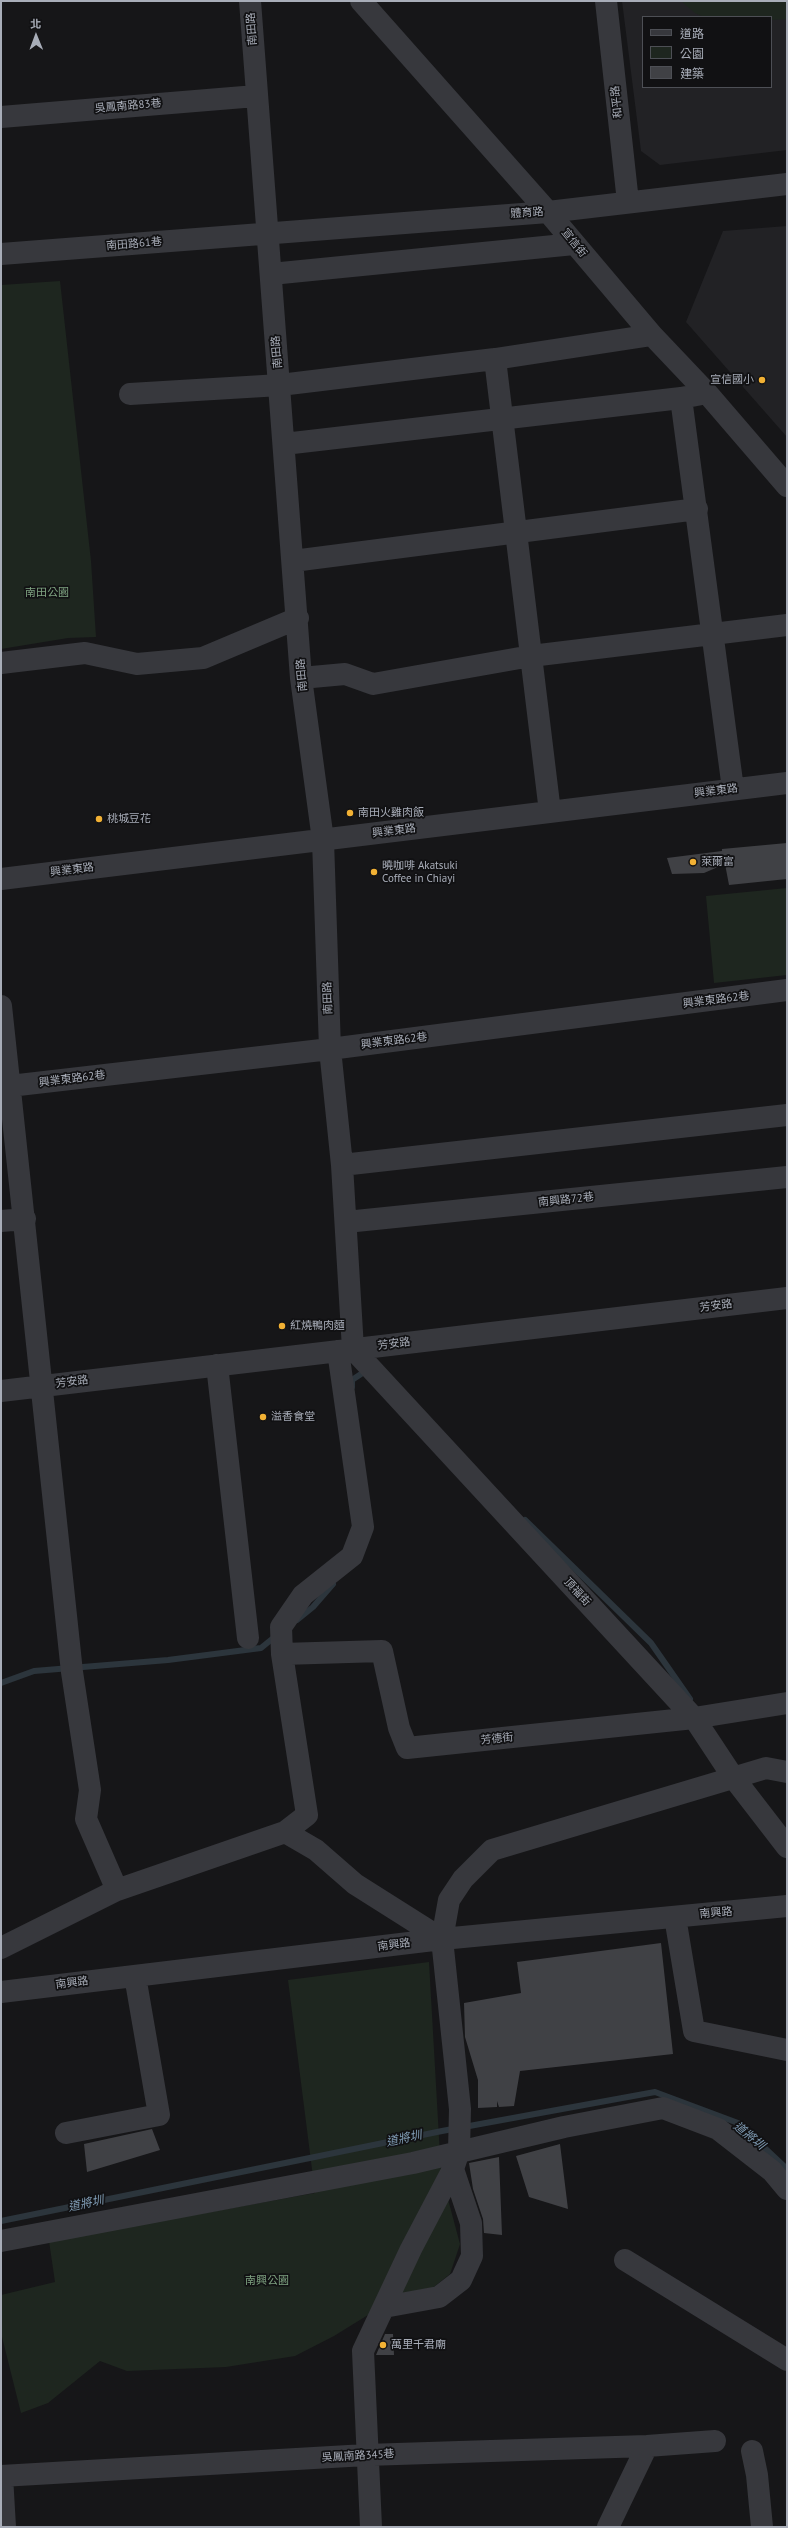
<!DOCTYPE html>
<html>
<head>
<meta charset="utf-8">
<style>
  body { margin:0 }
  #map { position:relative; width:788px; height:2528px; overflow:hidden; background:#161618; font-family:"PT Sans","Noto Sans TC",sans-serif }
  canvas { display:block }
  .frame { position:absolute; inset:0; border:2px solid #a8adb8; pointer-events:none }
  .legend { position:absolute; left:642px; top:16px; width:130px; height:72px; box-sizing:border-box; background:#111113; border:1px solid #4d4f55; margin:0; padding:5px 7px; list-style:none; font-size:12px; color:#a8adb8 }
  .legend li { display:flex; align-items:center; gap:8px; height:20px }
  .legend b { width:20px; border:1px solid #4d4f55 }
  .north { position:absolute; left:16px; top:16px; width:40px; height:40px; -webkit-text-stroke:3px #111113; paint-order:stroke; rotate:359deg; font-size:11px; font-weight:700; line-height:16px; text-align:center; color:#a8adb8 }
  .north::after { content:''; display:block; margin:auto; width:14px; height:18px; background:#a8adb8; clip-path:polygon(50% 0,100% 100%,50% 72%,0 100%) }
</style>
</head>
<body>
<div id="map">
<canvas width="788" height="2528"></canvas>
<div class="frame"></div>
<ul class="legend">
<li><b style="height:5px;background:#37383d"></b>道路</li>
<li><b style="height:11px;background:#1e261f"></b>公園</li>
<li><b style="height:11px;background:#404145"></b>建築</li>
</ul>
<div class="north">北</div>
</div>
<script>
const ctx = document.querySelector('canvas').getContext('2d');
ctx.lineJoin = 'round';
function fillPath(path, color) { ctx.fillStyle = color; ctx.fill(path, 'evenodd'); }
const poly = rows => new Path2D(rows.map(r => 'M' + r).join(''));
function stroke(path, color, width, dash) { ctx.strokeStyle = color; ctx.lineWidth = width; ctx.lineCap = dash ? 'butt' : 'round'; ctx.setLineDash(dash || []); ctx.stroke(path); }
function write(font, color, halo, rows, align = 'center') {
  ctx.font = font + ' "PT Sans","Noto Sans TC",sans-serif'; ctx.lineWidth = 3.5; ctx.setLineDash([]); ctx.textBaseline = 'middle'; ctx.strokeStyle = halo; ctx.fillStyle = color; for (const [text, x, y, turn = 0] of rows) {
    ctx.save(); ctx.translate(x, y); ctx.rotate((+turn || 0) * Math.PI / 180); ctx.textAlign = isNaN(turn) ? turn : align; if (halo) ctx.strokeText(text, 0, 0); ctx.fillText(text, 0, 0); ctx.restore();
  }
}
const built = poly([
  [622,1,787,1,787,150,660,165,641,151],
  [643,17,771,17,771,87,643,87],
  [787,226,787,437,686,322,723,231]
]);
const green = poly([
  [681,1,787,1,787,19,771,20,771,17,704,17,695,13],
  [60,281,91,561,96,637,68,638,1,649,1,285],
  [787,888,787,975,714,983,706,896],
  [429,1962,441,2173,460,2244,450,2274,425,2294,389,2302,334,2336,295,2356,226,2367,127,2371,100,2361,48,2403,21,2413,1,2333,1,2295,55,2282,49,2241,315,2193,288,1980]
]);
const stream = poly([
  [352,1387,352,1380,367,1370],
  [525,1520,651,1643,690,1699],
  [297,1620,313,1607,333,1584],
  [1,1683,34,1671,168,1660,261,1648,277,1635],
  [1,2221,442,2131,655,2092,738,2123,787,2169]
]);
const building = poly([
  [787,843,787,879,729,885,725,864,704,873,672,874,667,858,722,851,722,849],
  [661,1943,673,2054,520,2071,514,2106,499,2107,497,2101,497,2107,478,2108,478,2080,465,2037,464,2003,521,1993,517,1962],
  [152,2129,160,2150,87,2172,84,2144],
  [560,2144,568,2209,529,2197,516,2156],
  [499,2157,502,2235,484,2233,483,2219,473,2189,469,2163],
  [385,2334,393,2334,394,2355,376,2355]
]);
const minor = poly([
  [250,1,301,678,323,840,330,1049,342,1165,353,1349,694,1718,733,1777,787,1847],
  [361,1,548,212,652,335,707,393,787,486],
  [606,1,628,202],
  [1,117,256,96],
  [1,254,548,212,787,184],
  [271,274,574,244],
  [495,359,550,812],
  [707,393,681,398,733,789],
  [130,394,280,385,495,359,652,335],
  [284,444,681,398],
  [293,561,697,509],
  [1,663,85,653,137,664,203,658,298,618],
  [301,678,345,674,373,684,531,656,787,625],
  [1,879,787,783],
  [1,1006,72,1672,90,1790,86,1819,117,1890],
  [1,1087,330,1049,787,990],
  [342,1165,787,1115],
  [1,1221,25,1219],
  [346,1222,787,1177],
  [338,1351,363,1527,352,1556,303,1595,281,1627,282,1654,307,1815,285,1832,316,1850,355,1884,442,1939,460,2109,459,2151,453,2169,411,2249,363,2351,371,2527],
  [217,1365,248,1638],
  [1,1391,787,1298],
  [282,1654,382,1651,399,1728,407,1748,694,1718,787,1703],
  [675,1917,694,2031,787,2050],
  [442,1939,449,1900,463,1879,492,1850,766,1768,787,1772],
  [1,1948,117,1890,285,1832],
  [1,1992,442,1939,787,1906],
  [66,2133,159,2115,135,1976],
  [1,2241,413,2163,564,2127,663,2108,718,2129,772,2171,787,2189],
  [625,2260,787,2360],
  [384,2307,439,2297,461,2280,472,2256,471,2223,453,2169],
  [752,2451,757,2475,762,2527],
  [1,2476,366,2455,647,2446,715,2441],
  [2,2476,5,2527],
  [608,2527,647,2446]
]);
const markers = [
  [762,380,4,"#f2b134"],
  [350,813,4,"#f2b134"],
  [99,819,4,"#f2b134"],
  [693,862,4,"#f2b134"],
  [374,872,4,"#f2b134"],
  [282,1326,4,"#f2b134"],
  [263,1417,4,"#f2b134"],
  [383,2345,4,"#f2b134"]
];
const streetNames = [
  ["南田路",252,29,-94],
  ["和平路",617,102,-96],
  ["吳鳳南路83巷",128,106,-5],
  ["體育路",527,213,-4],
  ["宣信街",574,243,51],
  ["南田路61巷",134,244,-5],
  ["南田路",277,352,-95],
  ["南田路",302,675,-95],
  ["興業東路",716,791,-7],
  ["興業東路",394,831,-7],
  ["興業東路",72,870,-7],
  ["南田路",328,998,-92],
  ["興業東路62巷",716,1000,-7],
  ["興業東路62巷",394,1041,-7],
  ["興業東路62巷",72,1079,-7],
  ["南興路72巷",566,1200,-6],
  ["芳安路",716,1306,-7],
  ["芳安路",394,1344,-7],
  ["芳安路",72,1382,-7],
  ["頂福街",577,1592,47],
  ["芳德街",497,1739,-6],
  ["南興路",716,1913,-5],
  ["南興路",394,1945,-7],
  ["南興路",72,1983,-7],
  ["吳鳳南路345巷",358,2456,-3]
];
const poiNames = [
  ["宣信國小",754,380,"right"],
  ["南田火雞肉飯",358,813],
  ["桃城豆花",107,819],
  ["萊爾富",701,862],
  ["曉咖啡 Akatsuki",382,866],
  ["Coffee in Chiayi",382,879],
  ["紅燒鴨肉麵",290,1326],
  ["溢香食堂",271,1417],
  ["萬里千君廟",391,2345]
];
const parkNames = [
  ["南田公園",47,593],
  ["南興公園",267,2281]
];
const waterNames = [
  ["道將圳",749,2136,39],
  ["道將圳",404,2139,-12],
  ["道將圳",86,2204,-12]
];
fillPath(built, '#222225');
fillPath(green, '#1e261f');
stroke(stream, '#2c353c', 6);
fillPath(building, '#404145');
stroke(minor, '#37383d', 22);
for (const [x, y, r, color] of markers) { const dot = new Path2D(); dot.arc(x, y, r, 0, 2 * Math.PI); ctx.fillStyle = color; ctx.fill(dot); stroke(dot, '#111113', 1.5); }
write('11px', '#a8adb8', '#111113', streetNames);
write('11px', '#a8adb8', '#111113', poiNames, 'left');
write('11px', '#7fa381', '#111113', parkNames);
write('italic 12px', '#7f9bb3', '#111113', waterNames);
</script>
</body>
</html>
